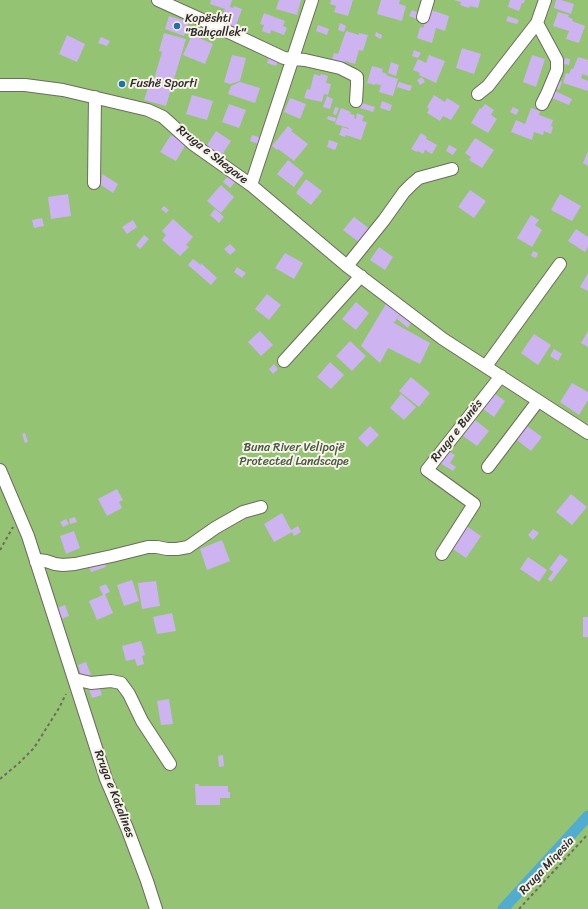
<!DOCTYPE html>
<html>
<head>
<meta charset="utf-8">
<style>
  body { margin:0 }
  canvas { display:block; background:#eee2c3 }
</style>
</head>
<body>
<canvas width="588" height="909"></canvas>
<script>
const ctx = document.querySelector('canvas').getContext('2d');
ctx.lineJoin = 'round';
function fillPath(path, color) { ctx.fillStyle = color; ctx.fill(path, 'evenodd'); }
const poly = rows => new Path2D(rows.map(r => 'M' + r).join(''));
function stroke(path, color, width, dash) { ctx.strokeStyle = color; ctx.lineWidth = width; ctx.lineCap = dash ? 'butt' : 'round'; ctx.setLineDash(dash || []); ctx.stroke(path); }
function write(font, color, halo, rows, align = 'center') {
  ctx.font = font + ' Sriracha,sans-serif'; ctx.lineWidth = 4; ctx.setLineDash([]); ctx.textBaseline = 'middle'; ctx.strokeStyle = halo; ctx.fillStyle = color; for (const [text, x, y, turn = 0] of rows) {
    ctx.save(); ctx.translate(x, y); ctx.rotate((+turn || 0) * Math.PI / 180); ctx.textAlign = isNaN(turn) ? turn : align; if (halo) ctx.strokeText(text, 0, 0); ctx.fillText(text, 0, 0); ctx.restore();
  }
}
const green = poly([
  [0,0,588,0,588,909,0,909]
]);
const canal = poly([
  [503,909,588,816]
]);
const building = poly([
  [211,0,232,0,230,7,233,8,234,6,242,9,235,28,226,25,228,20,221,18,225,9,210,4],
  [279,0,301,0,297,15,276,9],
  [331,0,353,0,348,16,334,12,336,6,330,4],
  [381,0,400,0,399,4,406,6,402,21,377,14],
  [454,0,480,0,478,8,470,6,469,8,460,5,461,2],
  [510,0,525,0,524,3,522,3,519,11,508,7],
  [556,0,561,0,574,4,571,14,554,8],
  [412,10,419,13,417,19,409,16],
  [431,10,449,16,445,31,436,28,432,43,417,38,420,27,423,28,425,22,428,22],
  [558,12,569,15,568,17,573,19,572,21,585,26,579,43,566,39,569,31,553,26],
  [264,13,285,21,283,26,287,28,284,35,271,30,270,34,262,31,264,25,260,24],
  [169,16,189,22,184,36,165,29],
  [508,16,519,20,517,24,506,21],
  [340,23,346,26,344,32,338,30],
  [318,25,329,29,327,35,316,31],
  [346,31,359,35,359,33,368,35,363,51,359,50,355,64,345,61,343,67,331,63,334,53,338,54],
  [376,32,382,35,381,39,375,36],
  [164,33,186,39,166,106,144,100,148,88,151,89,162,52,159,51],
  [67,35,85,44,77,62,59,54],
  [192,35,213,44,205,64,183,55],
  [101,37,110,41,107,46,98,43],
  [462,48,481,54,474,74,456,68],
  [414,50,421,53,418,58,412,56],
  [232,55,246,58,240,81,230,84,224,82],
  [429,55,445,61,436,83,419,75,420,73,413,70,418,59,426,63],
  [532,55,545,59,536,87,523,82],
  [269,57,278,61,276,66,267,63],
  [578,57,588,60,588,76,582,74,581,78,588,81,588,91,563,83,566,73,569,74,571,69,573,69],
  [565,58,570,59,569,65,564,64],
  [391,62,399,65,396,76,388,73],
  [372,66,383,69,382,72,387,74,386,75,398,79,393,96,379,92,381,85,375,84,375,85,367,83],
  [314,74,320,76,321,74,328,76,326,83,331,84,328,95,324,94,322,102,304,98,307,89,310,90],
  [422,77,425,82,420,85,417,80],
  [558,81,562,82,559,90,556,88],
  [240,82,260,88,255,103,228,94,231,86],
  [399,82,412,86,410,91,397,87],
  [555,91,572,99,569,105,552,98],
  [192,95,213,101,207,120,186,114],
  [434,95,445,102,447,98,460,106,451,120,443,116,440,121,427,113,429,109,427,107],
  [327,96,333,99,330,109,323,107],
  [290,98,306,104,300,119,284,112],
  [382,101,392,105,390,111,380,108],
  [362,103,375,107,373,112,360,108],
  [229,104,246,110,239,128,222,122],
  [485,104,494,110,491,115,497,119,488,133,471,123,480,108,481,109],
  [335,107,339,108,336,115,333,114],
  [513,107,519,110,516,115,510,112],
  [341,108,351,112,350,114,355,115,354,118,356,119,357,113,364,116,362,121,367,122,361,140,346,135,345,137,339,135,342,127,349,129,349,128,335,124],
  [531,108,540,111,539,115,553,120,551,126,553,127,551,134,544,131,543,135,534,132,532,140,511,132,516,120,525,124],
  [328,116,336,118,335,122,327,119],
  [288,126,293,130,291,131,308,144,294,161,278,149,277,150,272,146],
  [216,131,231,141,220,158,205,148],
  [421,133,427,137,426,139,437,145,432,154,425,150,423,154,418,151,417,152,411,149],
  [171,135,186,144,176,161,160,152],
  [252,135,261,138,258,144,250,141],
  [475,138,494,150,482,168,469,160,471,157,465,153],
  [329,140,338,143,335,150,327,147],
  [449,145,457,149,453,155,446,151],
  [588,151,588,166,583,163],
  [288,160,304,173,294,187,277,174],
  [102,174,118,184,113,193,101,185],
  [229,175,236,181,230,188,223,182],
  [306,179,322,191,311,205,296,193],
  [221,185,234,197,221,213,207,201],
  [470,190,486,201,474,218,458,207],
  [68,194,71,216,51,219,48,197],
  [560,194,581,206,572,221,551,210],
  [164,206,169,210,166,213,161,209],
  [215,209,224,217,219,223,210,215],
  [531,215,539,220,535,225,542,230,532,247,517,238],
  [354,217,371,230,360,243,343,230],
  [42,218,44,226,34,228,32,220],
  [173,219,193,237,186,245,189,247,180,256,162,240,166,235,162,231],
  [133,220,137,227,127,234,122,227],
  [576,229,588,237,588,247,585,252,568,241],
  [144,235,149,239,140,249,136,245],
  [230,244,236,250,230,255,224,249],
  [379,247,393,257,385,270,370,260],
  [533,251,538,253,536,258,531,256],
  [285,253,303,263,294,279,275,268],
  [193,259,201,265,201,263,217,278,211,285,188,265],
  [237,267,246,273,242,278,234,272],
  [588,273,588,291,580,287],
  [267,294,281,305,269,320,255,309],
  [356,302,369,313,356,330,342,319],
  [387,302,400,314,394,323,430,343,420,364,388,348,380,363,361,346],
  [400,315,411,323,408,328,397,319],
  [260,331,273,345,261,356,248,342],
  [588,331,588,347,581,343],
  [534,334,551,345,538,365,521,353],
  [350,341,366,356,352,371,336,356],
  [554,349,562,354,558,361,550,356],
  [330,362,344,375,331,389,317,377],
  [274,364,278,369,273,374,269,369],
  [411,377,430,393,419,407,399,391],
  [572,383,588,392,588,400,579,415,560,402],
  [494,393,505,401,494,417,483,409],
  [401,394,416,407,404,420,390,408],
  [475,420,489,431,477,446,463,436],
  [370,426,379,435,367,447,358,438],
  [527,426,542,437,531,451,517,440],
  [25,433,28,442,25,443,22,434],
  [448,451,455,455,450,463,456,467,453,471,440,463],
  [117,489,123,500,119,502,122,508,107,516,98,499],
  [571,494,587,507,572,525,556,512],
  [282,513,291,530,298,526,301,532,294,536,292,532,274,542,264,524],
  [75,517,77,522,70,524,69,519],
  [66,519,69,524,63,527,60,522],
  [465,525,481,536,466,558,450,547],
  [533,529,539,533,533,540,528,535],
  [74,531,80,548,66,554,60,536],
  [222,540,230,561,207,570,200,549],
  [560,554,568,560,551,582,548,579,553,572,549,569],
  [528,557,547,570,539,582,520,569],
  [104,559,106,567,91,572,88,564],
  [132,580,139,601,124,606,117,585],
  [156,581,160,606,142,609,138,583],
  [106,584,110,592,105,594,113,613,97,620,89,601,103,595,99,587],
  [65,605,69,616,61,619,57,608],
  [172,613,176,631,157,634,153,617],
  [583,617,588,617,588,637,583,637],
  [141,641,145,655,142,656,144,664,137,666,135,659,126,661,122,646],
  [86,662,91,675,82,678,78,665],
  [99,686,102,695,92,698,89,689],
  [169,699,173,724,161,725,157,701],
  [223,755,224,766,219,767,218,756],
  [195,784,199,784,199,786,228,786,228,792,230,792,230,798,220,798,220,805,196,805]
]);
const path = poly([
  [0,550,13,527],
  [0,779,19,763,34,748,59,708,66,694],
  [519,909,588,834]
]);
const minor = poly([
  [158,0,218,27,284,58,305,60,340,68,354,75,357,77,357,85,356,101],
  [423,17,428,0],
  [537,23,557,60,557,70,547,94,542,104],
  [0,85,25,85,63,90,148,110,163,117,193,144,251,185,347,266,443,339,588,433],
  [478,94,488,86,537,23,545,0],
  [94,183,95,97],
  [251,185,312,0],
  [347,266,384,220,404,192,412,184,419,178,452,169],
  [284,361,361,276],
  [486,366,560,264],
  [488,467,538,401],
  [0,470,28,536,106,779,127,828,147,881,156,909],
  [442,554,474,504,427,470,501,376],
  [36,562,39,560,46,561,55,564,63,565,75,564,112,556,148,547,157,547,167,549,177,549,188,547,215,528,243,512,261,507],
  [74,679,91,683,111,681,121,683,129,694,142,721,170,764]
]);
const markers = [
  [177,26,4,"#1f6fb2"],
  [122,84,4,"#1f6fb2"]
];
const poiNames = [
  ["Kopështi",185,19],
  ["\"Bahçallek\"",185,33],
  ["Fushë Sporti",130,84]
];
const streetNames = [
  ["Rruga e Shegave",212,155,38],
  ["Rruga e Bunës",457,431,-52],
  ["Rruga e Katalines",114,794,69],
  ["Rruga Miqesia",547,866,-47]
];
const parkNames = [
  ["Buna River Velipojë",294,448],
  ["Protected Landscape",294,462]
];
fillPath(green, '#93c373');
stroke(canal, '#51accf', 11);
fillPath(building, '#cdb4f1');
stroke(minor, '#6f6b60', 14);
stroke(path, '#6f6b60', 2, [3, 3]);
stroke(minor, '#fff', 12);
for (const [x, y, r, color] of markers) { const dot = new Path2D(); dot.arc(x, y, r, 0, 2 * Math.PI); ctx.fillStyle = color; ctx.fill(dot); stroke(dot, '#f7f3e8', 1.5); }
write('12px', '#2b2b2b', '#f7f3e8', poiNames, 'left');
write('12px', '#2b2b2b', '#f7f3e8', streetNames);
write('12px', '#4a5941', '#f7f3e8', parkNames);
</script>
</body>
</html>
